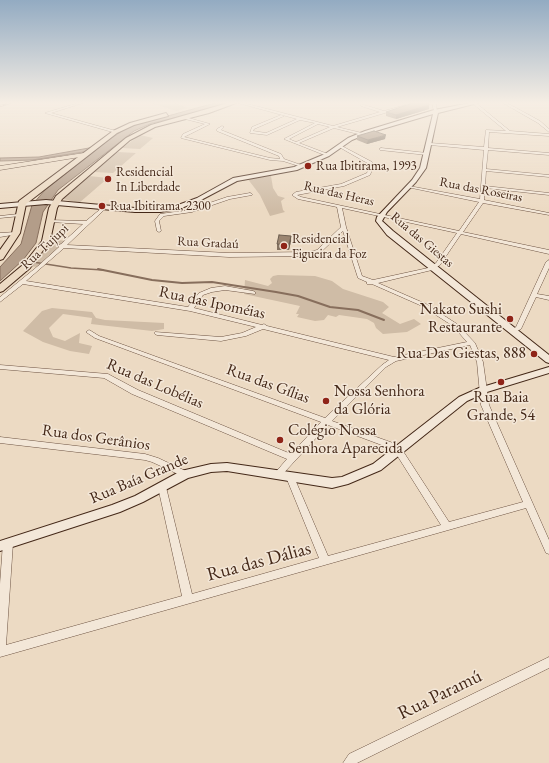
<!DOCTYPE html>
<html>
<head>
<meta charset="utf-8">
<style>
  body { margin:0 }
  canvas { display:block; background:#ecdac3 }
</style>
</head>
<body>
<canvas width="549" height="763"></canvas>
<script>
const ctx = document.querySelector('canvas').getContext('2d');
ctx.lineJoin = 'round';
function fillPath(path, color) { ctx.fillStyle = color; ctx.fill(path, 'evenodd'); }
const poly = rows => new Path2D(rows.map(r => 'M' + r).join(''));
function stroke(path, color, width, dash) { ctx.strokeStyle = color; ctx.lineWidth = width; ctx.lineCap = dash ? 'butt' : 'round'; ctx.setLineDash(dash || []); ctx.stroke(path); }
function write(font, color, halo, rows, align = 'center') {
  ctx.font = font + ' "EB Garamond",serif'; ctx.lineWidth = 3; ctx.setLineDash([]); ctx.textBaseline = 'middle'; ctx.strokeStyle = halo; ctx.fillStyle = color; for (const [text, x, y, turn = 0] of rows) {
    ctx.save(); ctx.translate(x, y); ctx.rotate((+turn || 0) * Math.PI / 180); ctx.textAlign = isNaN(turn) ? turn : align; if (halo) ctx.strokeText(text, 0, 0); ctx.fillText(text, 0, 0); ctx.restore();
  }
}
const green = poly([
  [151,103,175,103,188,108,176,111],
  [140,135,153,138,140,149,122,148],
  [118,152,136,153,113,173,94,172],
  [265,175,271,176,273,188,278,196,285,198,281,201,283,210,285,212,270,216,260,195,247,178],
  [89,176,108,178,79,203,63,199],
  [47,239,67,241,40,267,27,266],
  [278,275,315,276,332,281,343,289,383,302,389,307,382,313,400,324,414,319,421,324,407,332,383,334,376,328,374,323,367,319,339,315,336,317,328,315,324,320,315,321,297,317,299,314,296,314,300,306,244,294,245,280,268,286,272,283,270,279,273,276],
  [52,308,92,312,96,318,105,320,164,323,164,329,152,331,91,324,92,318,63,314,49,328,53,337,65,341,80,333,79,343,92,346,89,354,70,351,43,342,23,331,42,311]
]);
const water = poly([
  [215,103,226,103,196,113,152,123,134,131,58,190,43,212,36,243,23,260,0,281,0,267,21,244,32,205,45,190,96,150,32,160,0,161,0,158,39,157,100,146,125,129,135,125,215,103]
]);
const streamFar1 = poly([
  [33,262,71,268,103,270]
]);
const stream = poly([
  [98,269,152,280,182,283,212,282,276,292,298,296,330,307,358,310,384,320]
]);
const minor = poly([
  [78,103,83,103,51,113,116,131,116,133,45,113,78,103],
  [238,103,244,103,333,126,380,112,361,106,361,104,384,111,413,103,419,103,337,127,362,133,362,135,334,128,299,143,328,154,329,155,327,156,284,139,315,123,300,120,267,135,250,133,252,127,281,115,284,116,254,129,253,131,266,133,297,119,238,103],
  [318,124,330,127,296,142,289,139,318,124],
  [432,103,436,103,437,112,434,111,432,103],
  [472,103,476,103,510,131,549,134,549,136,489,132,488,148,549,153,549,155,488,150,486,169,549,175,549,177,486,171,485,186,549,193,549,195,485,188,484,200,549,213,549,215,483,203,463,232,549,250,549,254,461,234,440,265,432,270,378,283,426,304,457,324,475,343,483,362,489,405,549,540,549,554,546,553,526,508,0,657,0,584,3,543,5,540,8,539,11,540,13,543,6,645,182,596,158,487,159,485,162,484,165,485,166,487,192,594,319,558,286,477,287,475,290,474,293,475,294,477,328,556,441,525,395,452,387,447,328,425,281,476,278,477,275,476,274,474,287,459,132,394,104,378,0,369,0,365,108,374,138,390,291,454,321,422,95,338,86,332,89,330,91,331,99,336,325,418,382,365,389,360,263,329,246,336,221,341,157,335,155,334,154,333,155,332,221,337,242,333,256,327,190,311,23,284,0,302,0,297,38,266,59,247,59,245,61,244,83,224,50,222,48,221,48,220,86,221,103,207,105,208,105,209,67,245,229,253,309,252,317,250,341,227,337,207,298,199,292,195,296,192,341,184,367,173,370,165,369,164,339,147,339,145,340,145,372,162,374,165,370,175,344,186,297,195,301,197,459,231,479,202,407,187,409,186,480,199,484,150,430,145,428,144,430,143,484,147,486,130,506,131,472,103],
  [342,208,457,233,436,263,428,268,373,280,362,276,346,227,342,208],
  [343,231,358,278,367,282,367,284,372,284,422,306,453,326,467,342,394,357,267,326,264,324,262,325,194,308,203,295,212,292,225,290,255,294,255,292,253,291,225,286,211,288,199,293,188,307,26,281,64,248,229,257,309,256,321,252,343,231],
  [470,345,477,362,481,405,523,502,449,522,401,448,393,443,332,421,386,367,396,361,470,345],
  [503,103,507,103,540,121,549,129,549,132,538,123,503,103],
  [185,117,210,124,184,137,270,158,280,159,279,156,217,131,217,129,222,126,224,127,221,130,281,154,284,159,304,166,302,167,283,161,270,160,181,138,183,134,205,124,185,119,185,117],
  [381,148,427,153,429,154,427,155,380,150,379,149,381,148],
  [250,193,252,194,252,195,230,199,192,212,164,216,159,221,161,231,159,232,157,231,155,221,160,214,189,210,227,197,250,193],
  [18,214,20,214,20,216,0,218,0,216,18,214],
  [16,232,18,232,18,234,0,237,0,233,16,232],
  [549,260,549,268,537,294,549,296,549,300,536,297,521,329,515,332,511,332,510,331,511,330,516,327,546,262,549,260],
  [0,437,145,454,158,458,188,472,189,474,188,476,185,477,182,476,152,462,145,460,0,443,0,437],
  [549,657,549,668,357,763,343,763,349,754,549,657]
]);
const secondary = poly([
  [470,103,478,103,438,113,426,168,416,182,387,212,382,221,393,231,549,355,549,363,546,362,387,235,376,221,377,217,412,180,420,168,433,114,369,133,352,140,329,156,297,170,237,181,201,200,179,209,160,212,135,212,46,204,0,208,0,204,46,200,135,208,160,208,178,205,197,198,233,178,294,167,325,154,348,138,365,131,434,110,470,103],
  [549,367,549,373,487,392,467,401,381,470,348,484,332,488,227,471,211,472,188,478,143,502,120,512,0,551,0,541,112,505,135,496,181,471,211,464,227,463,332,478,342,477,373,464,459,397,479,388,549,367]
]);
const primary = poly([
  [84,153,86,154,86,156,0,170,0,166,84,153]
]);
const trunk = poly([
  [228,103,236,103,209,113,155,127,130,140,62,199,57,208,50,241,30,268,3,291,0,292,0,284,24,264,42,241,49,208,56,196,126,138,151,125,228,103],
  [166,113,168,116,134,125,117,133,26,204,20,233,3,259,0,260,0,250,12,233,19,201,113,131,130,123,166,113]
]);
const rail = poly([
  [0,106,10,103]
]);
const wall = poly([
  [422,103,429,103,429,109,396,119,386,116,386,112,422,104],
  [357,136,385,139,367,144,357,140],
  [291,236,291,241,289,250,277,250,277,244]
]);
const shadedWall = poly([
  [429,105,429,109,396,119,396,115],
  [386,135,385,139,367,144,368,140],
  [291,236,291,241,289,250,289,245]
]);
const building = poly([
  [413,103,418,103,423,104,423,103,429,103,429,105,396,115,386,112,413,103],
  [374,131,386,135,368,140,357,136,374,131],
  [279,235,291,236,289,245,277,244,279,235]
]);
const markers = [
  [308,166,4,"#8f2418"],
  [108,179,4,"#8f2418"],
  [102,206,4,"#8f2418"],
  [284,246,4,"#8f2418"],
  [510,319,4,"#8f2418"],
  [534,354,4,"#8f2418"],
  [501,382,4,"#8f2418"],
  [326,401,4,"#8f2418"],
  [280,440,4,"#8f2418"]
];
const farPoinames = [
  ["Rua Ibitirama, 1993",316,166],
  ["Residencial",116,172],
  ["In Liberdade",116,187],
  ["Rua Ibitirama, 2300",110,206],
  ["Residencial",292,239],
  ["Figueira da Foz",292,254]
];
const farStreetnames = [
  ["Rua das Roseiras",481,190,11],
  ["Rua das Heras",339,194,13],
  ["Rua das Giestas",422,240,40],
  ["Rua Gradaú",208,243,3],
  ["Rua Tujupi",45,247,-43]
];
const streetNames = [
  ["Rua das Ipoméias",212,303,12],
  ["Rua das Lobélias",155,384,23],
  ["Rua das Gílias",268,384,20],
  ["Rua dos Gerânios",96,438,8],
  ["Rua Baía Grande",139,479,-23]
];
const poiNames = [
  ["Nakato Sushi",502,310],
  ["Restaurante",502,328],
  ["Rua Das Giestas, 888",526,354],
  ["Nossa Senhora",334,392,"left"],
  ["da Glória",334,410,"left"],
  ["Rua Baia",501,398,"center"],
  ["Grande, 54",501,416,"center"],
  ["Colégio Nossa",288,431,"left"],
  ["Senhora Aparecida",288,449,"left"]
];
const nearStreetnames = [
  ["Rua das Dálias",259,562,-15],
  ["Rua Paramú",440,695,-26]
];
fillPath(green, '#cfbca6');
fillPath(water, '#b39d89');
stroke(water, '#876e5c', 1);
stroke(streamFar1, '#876e5c', 1.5);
stroke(stream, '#876e5c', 2);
stroke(minor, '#6e5443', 1);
stroke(secondary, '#442818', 2);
stroke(primary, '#442818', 1);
stroke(trunk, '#442818', 2);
fillPath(minor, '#f3e7d8');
fillPath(secondary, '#f3e7d8');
fillPath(primary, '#ecdac3');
fillPath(trunk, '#ecdac3');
stroke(rail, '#442818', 2);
stroke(rail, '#f3e7d8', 1, [3]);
fillPath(wall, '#857261');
fillPath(shadedWall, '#6c5d4f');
fillPath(building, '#9b8571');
stroke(building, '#6c5d4f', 1);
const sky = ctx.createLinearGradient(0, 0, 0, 210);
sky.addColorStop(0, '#93abc2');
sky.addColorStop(0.49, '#f6eee4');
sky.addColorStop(1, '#f6eee400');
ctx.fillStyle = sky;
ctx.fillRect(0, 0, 549, 210);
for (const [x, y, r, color] of markers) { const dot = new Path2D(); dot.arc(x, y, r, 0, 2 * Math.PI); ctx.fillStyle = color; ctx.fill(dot); stroke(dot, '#f3e7d8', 1.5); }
write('13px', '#442818', '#f3e7d8', farPoinames, 'left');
write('13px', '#442818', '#f3e7d8', farStreetnames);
write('16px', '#442818', '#f3e7d8', streetNames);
write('16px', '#442818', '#f3e7d8', poiNames, 'right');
write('19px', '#442818', '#f3e7d8', nearStreetnames);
</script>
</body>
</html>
